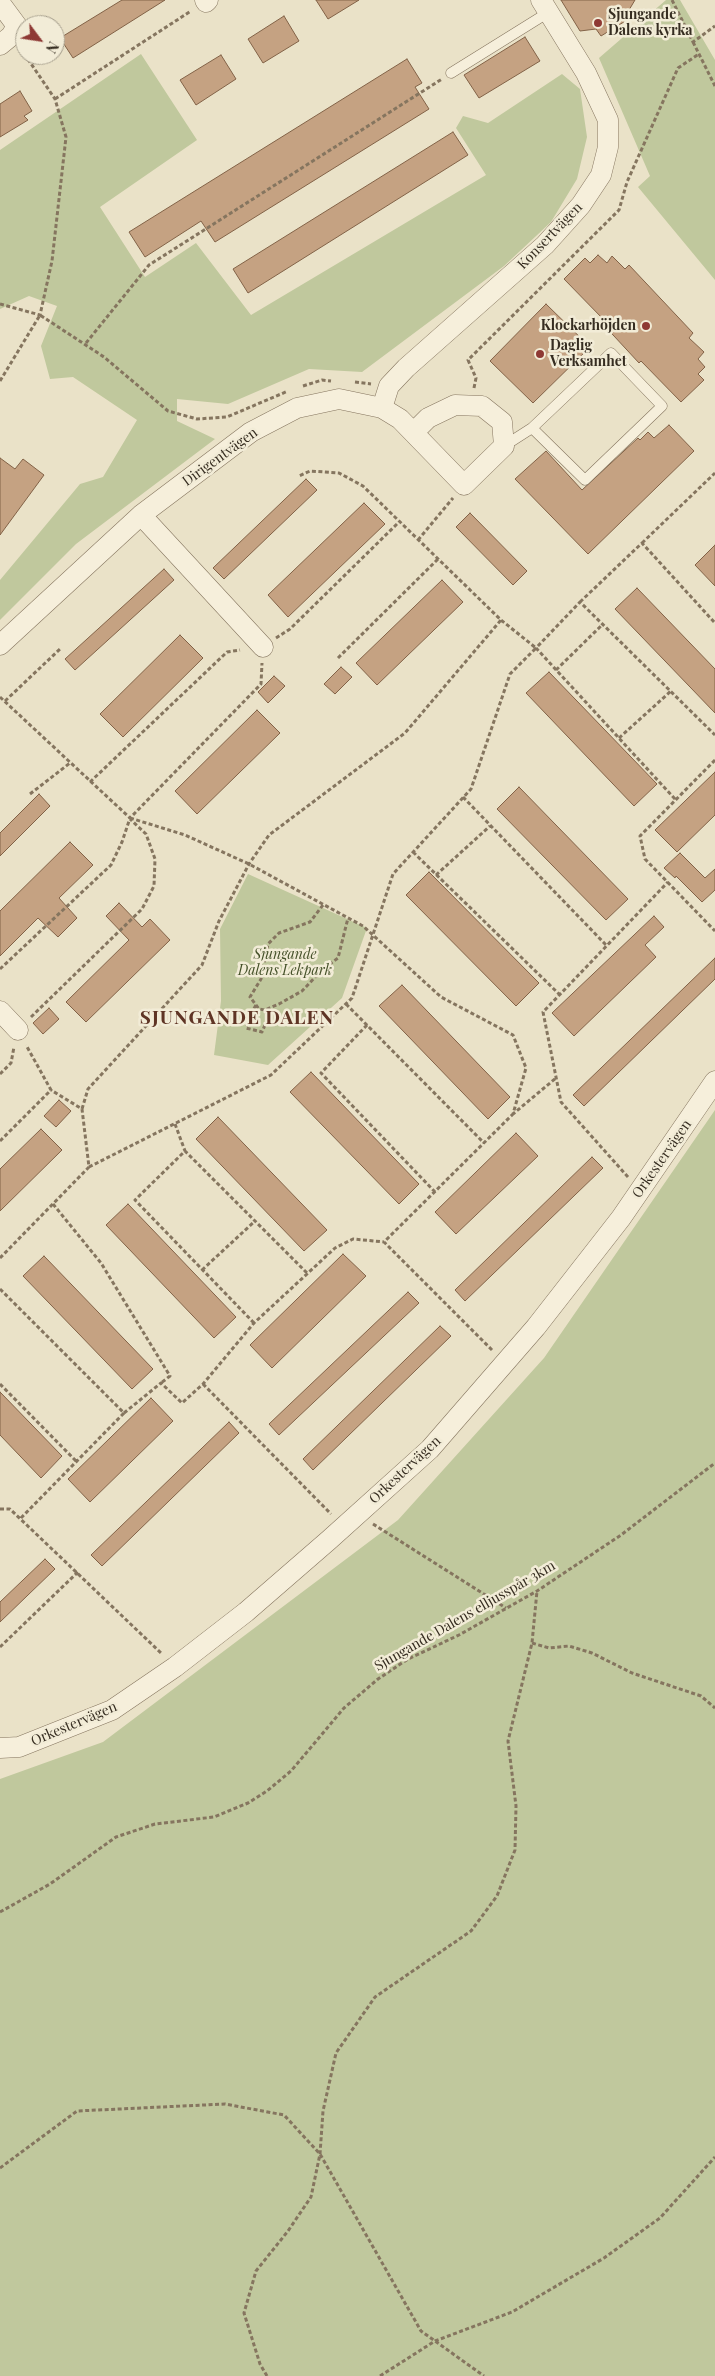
<!DOCTYPE html>
<html>
<head>
<meta charset="utf-8">
<style>
  body { margin:0 }
  #map { position:relative; width:715px; height:2376px; overflow:hidden; background:#eae2c8; font-family:"Playfair Display",serif }
  canvas { display:block }
  .north { position:absolute; left:15px; top:15px; width:50px; height:50px; box-sizing:border-box; background:#f2ecd7; border:1px solid #a7a08e; border-radius:50%; rotate:121deg; font-size:14px; font-weight:700; line-height:20px; text-align:center; color:#362d21 }
  .north::after { content:''; display:block; margin:auto; width:18px; height:22px; background:#8e3934; clip-path:polygon(50% 0,100% 100%,50% 72%,0 100%) }
</style>
</head>
<body>
<div id="map">
<canvas width="715" height="2376"></canvas>
<div class="north">N</div>
</div>
<script>
const ctx = document.querySelector('canvas').getContext('2d');
ctx.lineJoin = 'round';
function fillPath(path, color) { ctx.fillStyle = color; ctx.fill(path, 'evenodd'); }
const poly = rows => new Path2D(rows.map(r => 'M' + r).join(''));
function stroke(path, color, width, dash) { ctx.strokeStyle = color; ctx.lineWidth = width; ctx.lineCap = dash ? 'butt' : 'round'; ctx.setLineDash(dash || []); ctx.stroke(path); }
function write(font, color, halo, rows, align = 'center') {
  ctx.font = font + ' "Playfair Display",serif'; ctx.lineWidth = 5; ctx.setLineDash([]); ctx.textBaseline = 'middle'; ctx.strokeStyle = halo; ctx.fillStyle = color; for (const [text, x, y, turn = 0] of rows) {
    ctx.save(); ctx.translate(x, y); ctx.rotate((+turn || 0) * Math.PI / 180); ctx.textAlign = isNaN(turn) ? turn : align; if (halo) ctx.strokeText(text, 0, 0); ctx.fillText(text, 0, 0); ctx.restore();
  }
}
const green = poly([
  [666,0,680,0,715,60,715,280,638,187,650,176,599,58],
  [141,54,197,140,100,207,145,277,196,243,251,315,486,175,456,128,463,116,488,123,562,74,580,89,587,137,577,179,551,222,504,266,362,372,309,369,228,404,177,399,177,421,215,439,76,544,0,620,0,580,80,484,103,477,137,420,73,377,50,379,41,346,57,306,29,296,0,309,0,150],
  [248,874,367,928,342,998,268,1065,214,1055,221,1001,220,929],
  [715,1110,715,2376,0,2376,0,1779,103,1742,398,1520,544,1358]
]);
const building = poly([
  [122,0,165,0,73,58,60,38,122,0],
  [316,0,359,0,328,19,316,0],
  [561,0,635,0,629,10,632,17,601,36,596,29,580,31,561,0],
  [284,16,299,41,263,63,248,39,284,16],
  [525,37,540,61,479,98,464,75,525,37],
  [221,55,236,79,196,105,180,80,221,55],
  [407,59,422,83,415,87,429,109,215,242,201,221,145,257,129,232,407,59],
  [20,91,32,111,24,116,28,120,0,137,0,104,20,91],
  [453,132,468,155,248,293,233,269,453,132],
  [598,255,607,263,612,256,625,269,629,265,693,333,689,338,704,352,698,359,705,367,698,374,704,380,681,402,641,361,639,363,601,322,604,320,564,279,585,258,590,263,598,255],
  [546,304,590,347,533,403,490,361,546,304],
  [669,425,694,451,588,554,515,479,546,451,582,490,638,438,640,440,648,432,654,438,669,425],
  [0,458,15,469,23,459,44,475,0,535,0,458],
  [306,479,317,490,224,579,213,568,306,479],
  [364,503,385,524,288,617,268,595,364,503],
  [470,513,527,571,513,585,456,527,470,513],
  [715,545,715,586,695,565,715,545],
  [164,569,174,580,75,670,65,659,164,569],
  [442,580,463,602,377,685,356,663,442,580],
  [637,588,715,669,715,713,615,609,637,588],
  [180,635,203,658,123,737,100,714,180,635],
  [341,667,352,677,335,694,324,684,341,667],
  [549,672,657,784,634,806,526,693,549,672],
  [274,676,285,686,268,703,258,692,274,676],
  [257,710,280,733,197,814,175,791,257,710],
  [715,772,715,815,677,852,655,830,715,772],
  [519,787,628,899,606,920,497,809,519,787],
  [39,794,50,806,0,856,0,833,39,794],
  [70,842,93,865,59,898,77,918,58,937,38,918,0,956,0,911,70,842],
  [680,853,705,878,715,869,715,890,702,902,676,876,675,878,664,868,680,853],
  [429,872,539,983,516,1006,406,895,429,872],
  [119,903,142,927,150,919,170,940,86,1022,66,1002,129,940,106,916,119,903],
  [654,916,664,927,645,945,656,957,574,1036,552,1013,654,916],
  [715,958,715,979,584,1106,573,1095,715,958],
  [402,985,510,1097,488,1119,379,1006,402,985],
  [49,1008,59,1019,43,1034,33,1023,49,1008],
  [311,1072,419,1184,399,1204,290,1092,311,1072],
  [59,1100,71,1111,56,1127,44,1116,59,1100],
  [218,1117,327,1230,304,1251,196,1139,218,1117],
  [41,1129,62,1150,0,1211,0,1169,41,1129],
  [516,1133,538,1156,456,1234,435,1212,516,1133],
  [592,1157,603,1168,465,1301,455,1290,592,1157],
  [128,1204,236,1317,214,1338,106,1225,128,1204],
  [343,1254,366,1276,272,1368,250,1345,343,1254],
  [44,1256,153,1369,132,1389,23,1276,44,1256],
  [408,1292,419,1303,279,1435,269,1424,408,1292],
  [440,1326,451,1336,313,1470,303,1459,440,1326],
  [0,1392,62,1456,41,1478,0,1435,0,1392],
  [151,1398,173,1421,90,1502,68,1479,151,1398],
  [229,1422,239,1433,102,1566,91,1555,229,1422],
  [45,1559,55,1569,0,1622,0,1602,45,1559]
]);
const path = poly([
  [672,0,693,42,715,26],
  [693,42,715,86],
  [55,99,191,11],
  [0,304,40,315,52,261,66,137,55,99,21,49],
  [86,343,149,265,442,79],
  [0,381,40,315,104,357,168,411,197,419,227,417,288,391],
  [355,382,371,384],
  [303,386,322,380,331,381],
  [474,388,476,378,468,360,619,210,627,182,678,68,699,54],
  [418,540,453,498],
  [642,543,715,473],
  [580,602,642,543,715,623],
  [276,638,290,629,399,522],
  [338,658,438,559],
  [556,670,603,624],
  [0,697,130,818,261,684,262,663],
  [5,701,60,649],
  [619,738,671,691],
  [715,760,640,836,645,859,715,931],
  [90,782,227,652,240,650],
  [30,794,70,763],
  [463,797,607,946],
  [675,799,536,648,580,602,715,735],
  [130,818,185,835,249,864,363,926,441,997,513,1035,526,1068,513,1114,556,1078],
  [413,852,560,995],
  [436,875,490,826],
  [323,905,310,922,279,933,268,944,261,979,250,997,259,1009,265,1010,279,1004,302,991,323,969,338,958,348,918],
  [0,969,111,865,122,842,130,818],
  [346,1004,484,1143],
  [256,1005,249,1017,246,1028,262,1032,268,1018,265,1010],
  [31,1017,142,909,154,886,155,859,146,834,130,819],
  [367,1025,321,1073,435,1192],
  [0,1074,11,1063,14,1047],
  [82,1109,88,1089,202,965,219,921,249,864,269,835,405,733,501,620],
  [175,1124,185,1151],
  [0,1141,51,1090,26,1045],
  [89,1167,271,1075,352,998,393,874,471,789,510,674,536,648,501,620,363,486,339,473,310,471,299,476],
  [628,1177,561,1102,543,1012,668,882],
  [53,1204,101,1263,170,1376,161,1383],
  [0,1258,89,1167,82,1109,51,1090],
  [202,1270,255,1221],
  [0,1289,124,1413,20,1519],
  [254,1323,135,1200,185,1151,307,1273],
  [492,1350,384,1242,513,1114],
  [0,1384,76,1461],
  [203,1384,331,1514],
  [124,1413,161,1383,182,1403,203,1384,254,1323,335,1248,353,1239,384,1242],
  [0,1509,10,1509,162,1654],
  [373,1524,506,1608],
  [532,1643,549,1648,569,1646,592,1653,632,1673,701,1696,715,1708],
  [0,1647,78,1572],
  [0,1912,50,1884,116,1837,155,1824,214,1817,248,1803,267,1791,291,1771,344,1708,378,1679,408,1659,459,1635,537,1591,621,1535,715,1463],
  [0,2168,77,2111,225,2104,284,2115,320,2154,421,2331,484,2376],
  [267,2376,260,2364,244,2313,256,2271,288,2231,311,2197,320,2154,323,2111,336,2053,375,1997,471,1931,497,1896,515,1850,516,1806,508,1741,532,1643,537,1591],
  [380,2376,435,2341,512,2312,604,2258,660,2218,715,2157]
]);
const service = poly([
  [451,73,549,12],
  [504,446,532,428,611,353,662,406,585,480,532,428]
]);
const minor = poly([
  [205,0,206,2,208,0],
  [0,3,17,26,11,36,0,45],
  [382,408,389,386,406,368,545,245,581,205,601,175,608,147,608,120,586,73,541,0],
  [141,515,263,647],
  [0,645,141,515,251,432,297,408,339,399,382,408,400,419,464,485,504,446,502,422,482,406,455,405,428,418,414,432],
  [0,1011,18,1030],
  [0,1748,19,1747,112,1710,175,1667,246,1612,329,1540,430,1449,536,1327,621,1218,715,1081]
]);
const markers = [
  [598,23,5,"#8e3934"],
  [646,326,5,"#8e3934"],
  [540,354,5,"#8e3934"]
];
const poiNames = [
  ["Sjungande",608,15],
  ["Dalens kyrka",608,31],
  ["Klockarhöjden",636,326,"right"],
  ["Daglig",550,346],
  ["Verksamhet",550,362]
];
const streetNames = [
  ["Konsertvägen",550,236,-46],
  ["Dirigentvägen",220,457,-36],
  ["Orkestervägen",662,1159,-55],
  ["Orkestervägen",405,1470,-43],
  ["Sjungande Dalens elljusspår 3km",465,1616,-30],
  ["Orkestervägen",74,1724,-23]
];
const parkNames = [
  ["Sjungande",285,955],
  ["Dalens Lekpark",285,971]
];
const districtNames = [
  ["SJUNGANDE DALEN",237,1018]
];
fillPath(green, '#c0c89d');
fillPath(building, '#c5a282');
stroke(building, '#826247', 1);
stroke(service, '#85755f', 11);
stroke(minor, '#85755f', 21);
stroke(path, '#85755f', 3, [4, 2.5]);
stroke(service, '#f6efdb', 10);
stroke(minor, '#f6efdb', 20);
for (const [x, y, r, color] of markers) { const dot = new Path2D(); dot.arc(x, y, r, 0, 2 * Math.PI); ctx.fillStyle = color; ctx.fill(dot); stroke(dot, '#f2ecd7', 2); }
write('bold 14px', '#362d21', '#f2ecd7', poiNames, 'left');
write('14px', '#362d21', '#f2ecd7', streetNames);
write('italic 14px', '#455129', '#f2ecd7', parkNames);
ctx.letterSpacing = '1px';
write('bold 19px', '#5f3424', '#f2ecd7', districtNames);
ctx.letterSpacing = '0px';
</script>
</body>
</html>
